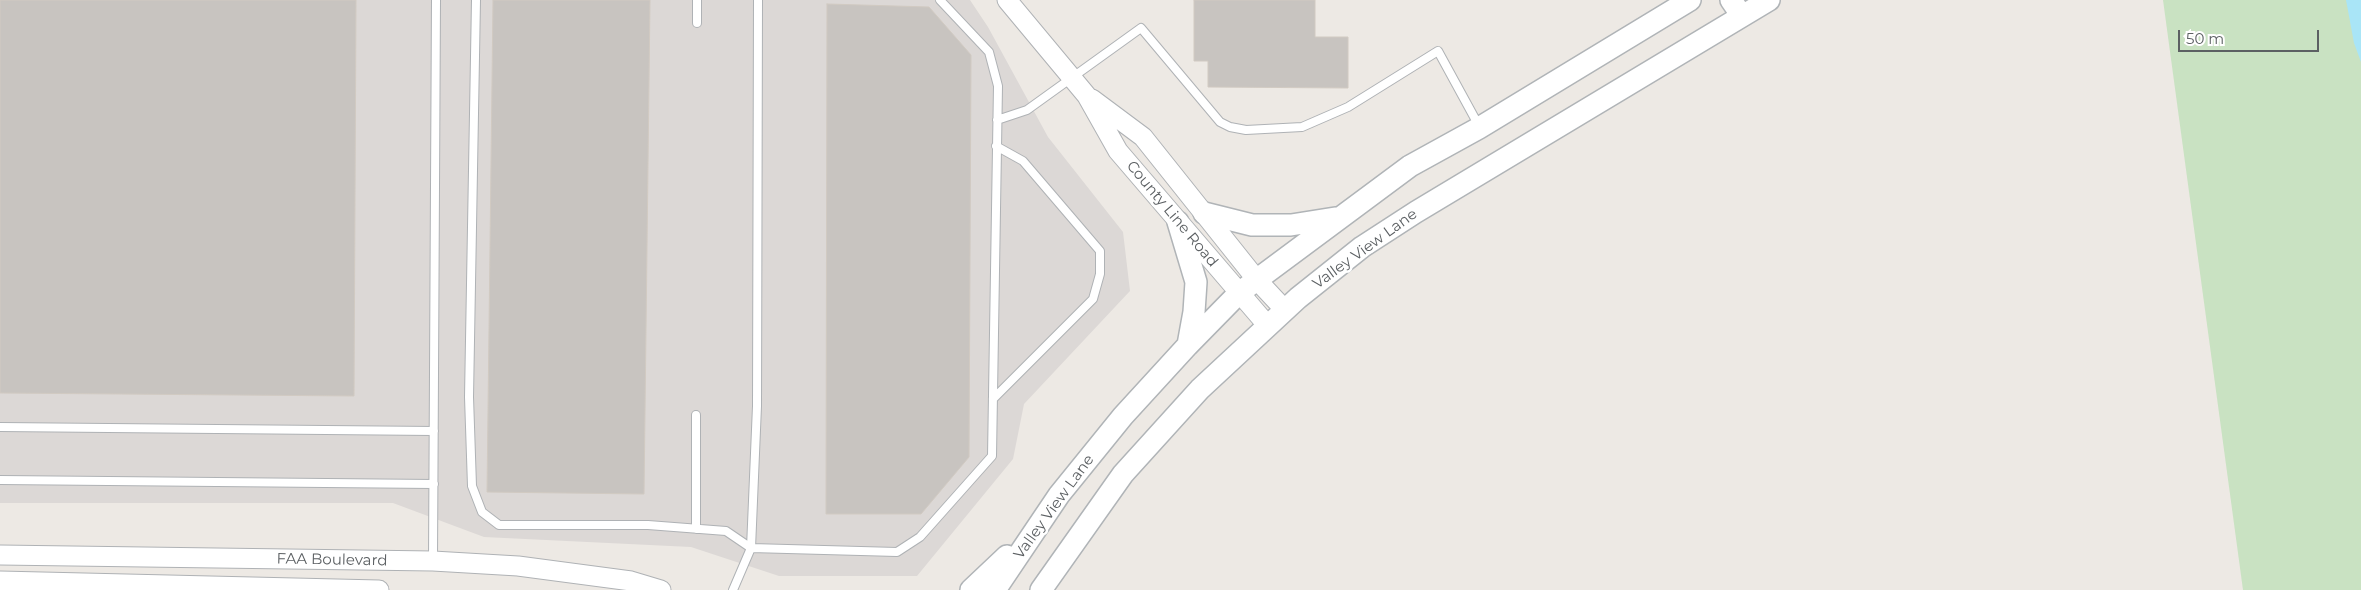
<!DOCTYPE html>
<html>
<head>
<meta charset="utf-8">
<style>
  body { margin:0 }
  #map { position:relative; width:2361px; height:590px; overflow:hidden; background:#ede9e4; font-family:Montserrat,sans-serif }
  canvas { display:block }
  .scale { position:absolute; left:2178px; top:30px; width:141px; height:22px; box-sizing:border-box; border:2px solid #5c6063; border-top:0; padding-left:6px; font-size:15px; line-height:18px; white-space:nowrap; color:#5c6063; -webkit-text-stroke:4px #fff; paint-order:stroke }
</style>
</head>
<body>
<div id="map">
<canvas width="2361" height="590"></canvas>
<div class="scale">50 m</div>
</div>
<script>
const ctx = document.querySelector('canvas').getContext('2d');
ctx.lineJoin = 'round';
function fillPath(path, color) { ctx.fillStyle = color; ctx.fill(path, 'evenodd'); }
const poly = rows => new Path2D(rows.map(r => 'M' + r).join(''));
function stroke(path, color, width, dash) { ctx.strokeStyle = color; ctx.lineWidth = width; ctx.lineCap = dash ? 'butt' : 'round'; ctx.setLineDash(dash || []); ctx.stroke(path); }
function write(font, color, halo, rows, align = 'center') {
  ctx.font = font + ' Montserrat,sans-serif'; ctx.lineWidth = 5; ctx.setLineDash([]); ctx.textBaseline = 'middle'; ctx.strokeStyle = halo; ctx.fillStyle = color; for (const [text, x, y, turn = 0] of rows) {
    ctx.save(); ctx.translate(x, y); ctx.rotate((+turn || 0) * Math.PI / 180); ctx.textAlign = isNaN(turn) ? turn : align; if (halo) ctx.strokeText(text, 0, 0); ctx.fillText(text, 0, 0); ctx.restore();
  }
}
const industrial = poly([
  [0,0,970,0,988,27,1048,137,1123,232,1130,291,1024,404,1013,459,917,576,779,576,691,547,484,537,393,503,0,503]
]);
const green = poly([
  [2163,0,2361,0,2361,590,2243,590]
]);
const water = poly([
  [2346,0,2361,0,2361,62,2354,43]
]);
const building = poly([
  [0,0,356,0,354,396,0,393,0,0],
  [493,0,650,0,644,494,487,492,493,0],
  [1194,0,1315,0,1315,37,1348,37,1348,88,1208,87,1208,61,1194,61,1194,0],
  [827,4,929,7,971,55,969,457,921,514,826,514,827,4]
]);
const service = poly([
  [476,0,469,397,472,486,482,512,499,525,648,525,726,531,751,548,897,552,920,537,992,456,998,86,989,52,940,0],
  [697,23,697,0],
  [997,120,1027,110,1141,28,1220,122,1230,127,1246,130,1302,127,1348,107,1438,51,1479,126],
  [993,399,1093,299,1100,274,1100,251,1023,161,996,146],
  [0,427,434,431],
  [0,480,434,484],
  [696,529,696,415],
  [433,560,436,0],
  [733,590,751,548,757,406,758,0]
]);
const tertiary = poly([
  [1007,0,1087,96,1118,151,1268,326],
  [1092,99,1143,137,1257,280,1285,310],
  [0,555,433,561,518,566,631,581,661,590],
  [0,581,379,590]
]);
const secondary = poly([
  [1731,0,1742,16],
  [1204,213,1252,225,1291,225,1335,218],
  [1178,222,1196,282,1194,312,1188,345],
  [971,590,1007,556],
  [995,590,1059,495,1123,416,1188,345,1239,293,1410,166,1479,128,1690,0],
  [1041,590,1123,474,1200,389,1298,298,1362,247,1416,212,1769,0]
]);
const streetNames = [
  ["County Line Road",1172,214,50],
  ["Valley View Lane",1365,249,-36],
  ["Valley View Lane",1054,507,-54],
  ["FAA Boulevard",332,560,1]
];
fillPath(industrial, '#dcd8d6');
fillPath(green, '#c9e2c2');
fillPath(water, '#a9e5f7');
fillPath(building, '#c8c4c0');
stroke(building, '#d1cac2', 1);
stroke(service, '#afb2b5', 10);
stroke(tertiary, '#afb2b5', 21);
stroke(secondary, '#b0b4b7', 24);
stroke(service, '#fff', 8);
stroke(tertiary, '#fff', 19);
stroke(secondary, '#fff', 21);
write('15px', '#5c6063', '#fff', streetNames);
</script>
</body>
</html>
